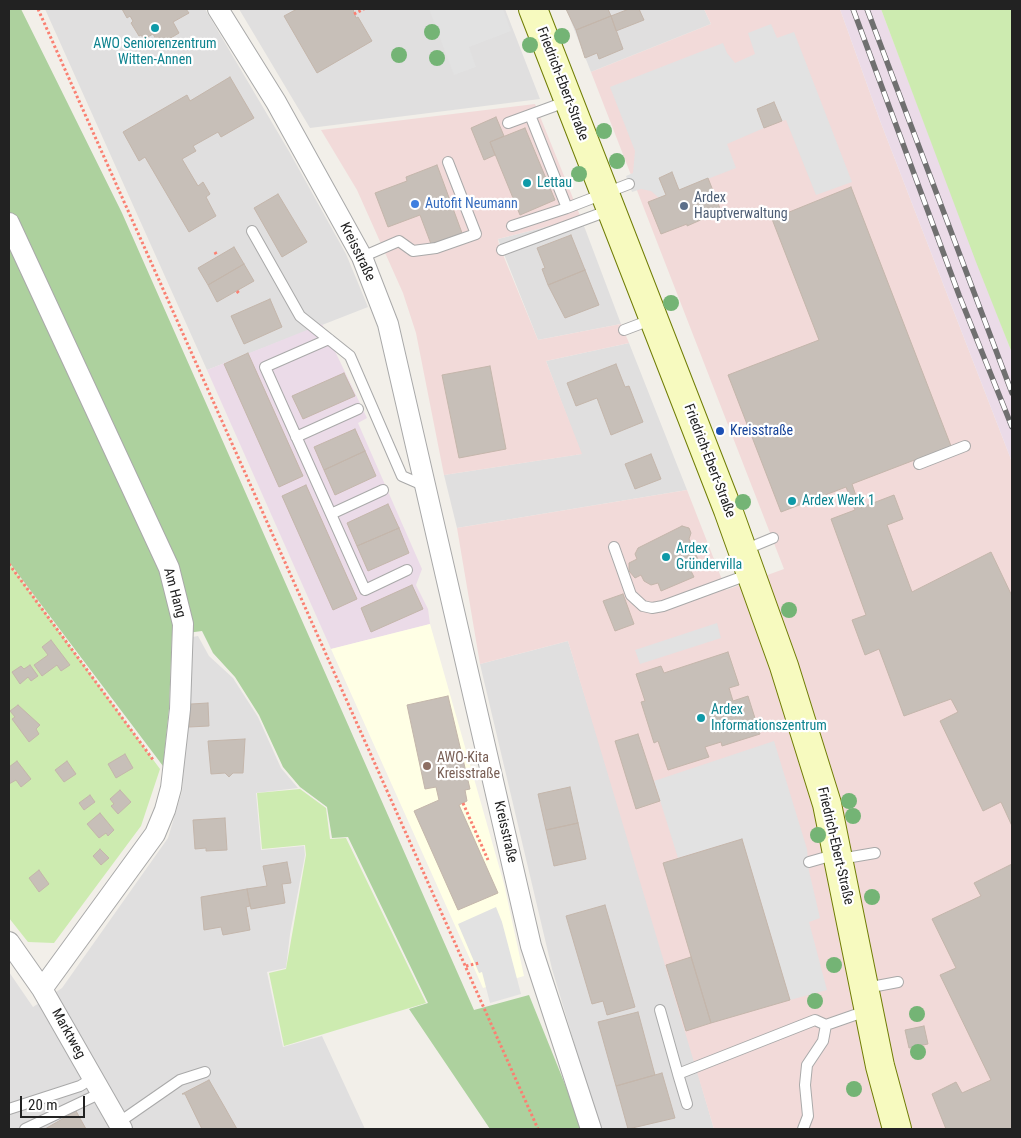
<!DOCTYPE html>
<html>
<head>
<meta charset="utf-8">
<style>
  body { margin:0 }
  #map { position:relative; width:1021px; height:1138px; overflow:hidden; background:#f2efe9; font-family:"Roboto Condensed",sans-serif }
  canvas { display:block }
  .frame { position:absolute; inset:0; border:10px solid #222; pointer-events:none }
  .scale { position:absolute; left:20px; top:1096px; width:65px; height:22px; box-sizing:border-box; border:2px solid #222; border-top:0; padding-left:6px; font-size:15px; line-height:18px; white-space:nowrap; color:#222; -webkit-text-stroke:4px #fff; paint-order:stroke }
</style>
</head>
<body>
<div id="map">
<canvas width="1021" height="1138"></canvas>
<div class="frame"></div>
<div class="scale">20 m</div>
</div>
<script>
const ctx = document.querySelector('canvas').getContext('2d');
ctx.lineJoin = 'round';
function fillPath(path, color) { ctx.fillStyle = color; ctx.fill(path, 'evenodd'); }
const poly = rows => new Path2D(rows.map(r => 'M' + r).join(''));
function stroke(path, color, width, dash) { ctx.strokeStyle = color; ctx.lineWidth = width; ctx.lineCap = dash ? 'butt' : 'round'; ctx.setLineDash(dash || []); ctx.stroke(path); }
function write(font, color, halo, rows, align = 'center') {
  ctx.font = font + ' "Roboto Condensed",sans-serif'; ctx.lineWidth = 4.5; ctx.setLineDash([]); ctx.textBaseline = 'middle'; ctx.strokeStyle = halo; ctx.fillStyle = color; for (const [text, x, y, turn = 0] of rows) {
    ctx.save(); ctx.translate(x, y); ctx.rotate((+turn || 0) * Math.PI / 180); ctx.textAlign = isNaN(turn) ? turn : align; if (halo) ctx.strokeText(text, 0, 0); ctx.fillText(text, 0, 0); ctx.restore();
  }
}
const residential = poly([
  [45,9,205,9,290,153,346,254,368,307,207,370],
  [239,9,505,9,540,99,310,128],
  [566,9,704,9,711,24,591,72],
  [581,218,621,324,538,340,498,239],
  [629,343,687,490,457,528,444,475,581,454,546,361],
  [198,636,209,656,233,678,258,717,281,768,298,788,256,793,261,850,304,846,305,855,290,934,286,968,267,972,283,1047,322,1036,365,1129,9,1129,9,972,33,1007,62,988,168,838,182,791,192,637],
  [568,641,645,891,714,1129,600,1129,552,969,480,664]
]);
const commercial = poly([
  [704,9,840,9,879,118,1012,462,1012,1129,714,1129,568,641,480,664,457,528,687,490,726,590,784,569,591,72,711,24],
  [535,104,581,218,498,239,499,245,538,340,621,324,629,343,546,361,582,454,444,475,416,333,403,293,357,190,321,130]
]);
const industrial = poly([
  [840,9,881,9,1012,353,1012,462,879,118],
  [322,324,367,418,358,423,422,569,416,585,428,609,430,624,331,649,207,370]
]);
const education = poly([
  [430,624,504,884,524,976,483,988,331,649]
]);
const grass = poly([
  [881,9,1012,9,1012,353,976,262],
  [9,563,160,769,141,826,54,943,28,942,9,918],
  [300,789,326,808,330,839,346,838,426,1003,284,1046,269,973,286,969,306,855,305,845,262,849,257,793]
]);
const forest = poly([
  [9,9,21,9,122,213,474,1010,529,995,583,1129,490,1129,409,1009,428,1003,348,837,332,838,327,807,300,787,283,767,259,715,235,677,213,653,202,631,172,635,169,709,163,766,9,562]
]);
const parking = poly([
  [429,9,503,9,511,31,469,47,476,67,454,75],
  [771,24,777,38,794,32,852,182,816,195,786,120,782,121,774,102,757,109,764,128,727,144,736,168,679,190,672,173,665,175,659,178,666,195,659,198,651,191,641,189,632,192,626,176,633,173,635,151,610,87,723,43,727,53,735,63,755,54,748,33],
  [717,623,721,638,640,664,635,650],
  [774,741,807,849,809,871,820,918,809,922,827,990,790,1000,742,839,678,858,654,781],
  [496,907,502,922,521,994,490,1003,482,972,479,973,458,924]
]);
const building = poly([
  [122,9,186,9,189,13,173,22,179,33,159,45,153,34,144,39,141,35,139,36,131,23,133,21,130,16,127,18,122,9],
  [297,9,353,9,356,18,358,17,372,41,317,73,284,16,297,9],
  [566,9,608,9,611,16,576,30,566,9],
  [629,9,639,9,644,20,616,31,611,16,629,9],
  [611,16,623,49,599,59,597,53,585,58,576,30,611,16],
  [230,77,254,118,221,137,218,132,193,146,196,151,182,159,198,186,203,182,210,194,206,197,216,216,189,232,145,157,139,161,123,132,187,95,190,101,230,77],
  [774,102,782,121,764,128,757,109,774,102],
  [496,117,504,136,490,142,495,155,484,160,471,128,496,117],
  [525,128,555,200,520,215,490,142,525,128],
  [437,165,462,233,431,244,420,215,388,227,375,193,407,181,406,177,437,165],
  [672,172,679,190,708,178,721,211,687,226,687,224,661,234,648,202,666,195,659,178,672,172],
  [851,187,951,446,852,484,860,508,894,495,903,519,887,525,912,592,991,552,1012,596,1012,826,1001,802,983,811,940,721,958,712,951,699,904,716,879,649,865,655,852,620,866,615,831,519,855,510,846,487,781,512,728,375,819,340,772,219,851,187],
  [278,194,307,242,282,257,254,208,278,194],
  [571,235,585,270,548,285,542,269,545,268,537,248,571,235],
  [234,247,244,264,208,285,198,268,234,247],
  [244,264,254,281,217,302,208,285,244,264],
  [585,270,599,305,565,318,548,285,585,270],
  [270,299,282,327,244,344,231,316,270,299],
  [248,353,303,476,279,487,224,364,248,353],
  [616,364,625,387,629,386,643,422,611,435,597,398,576,406,567,383,616,364],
  [490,366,506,449,459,458,442,375,490,366],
  [344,373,355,396,303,419,292,396,344,373],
  [355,429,365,451,324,470,314,447,355,429],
  [365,451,376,476,335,495,324,470,365,451],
  [651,454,661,479,635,489,625,464,651,454],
  [306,485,357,599,333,610,282,496,306,485],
  [388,504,399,528,357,546,347,523,388,504],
  [682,526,689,528,691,533,689,539,700,564,690,569,694,577,661,591,658,583,651,585,644,581,641,575,635,578,629,571,629,563,637,559,635,554,638,548,682,526],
  [399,528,409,553,368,571,357,546,399,528],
  [412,585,423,609,371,632,361,608,412,585],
  [623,594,634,624,615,631,603,601,623,594],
  [51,640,70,665,61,671,57,665,42,676,34,665,48,655,42,647,51,640],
  [728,652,739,685,729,688,733,701,748,696,760,734,722,746,721,742,705,747,709,757,668,770,658,741,654,743,641,702,645,701,636,674,661,666,664,673,728,652],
  [30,665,38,676,31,681,28,677,20,684,12,672,21,666,24,669,30,665],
  [448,696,470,789,465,790,467,801,459,805,498,893,458,910,414,811,439,800,436,787,425,789,407,705,448,696],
  [208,703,209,726,189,727,191,704,208,703],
  [18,705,40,725,36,729,39,734,29,742,12,719,15,717,10,711,18,705],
  [638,734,660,801,636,809,615,741,638,734],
  [245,739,243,773,233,773,229,777,225,773,211,774,208,741,245,739],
  [125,754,133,768,116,778,108,764,125,754],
  [17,761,31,779,21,787,16,780,9,784,9,767,17,761],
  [67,761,76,774,64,782,55,770,67,761],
  [570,787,578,823,546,830,538,794,570,787],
  [120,790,131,802,118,814,111,806,114,804,110,799,120,790],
  [90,795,95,802,84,810,79,803,90,795],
  [100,813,114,830,108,836,106,833,99,838,87,824,100,813],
  [225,818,227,850,206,851,206,848,195,849,193,820,225,818],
  [578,823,586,859,554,866,546,830,578,823],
  [742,839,790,1000,711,1023,663,863,742,839],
  [100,849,109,858,101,865,93,856,100,849],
  [287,862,291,883,282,884,285,903,251,909,247,889,267,886,263,866,287,862],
  [1012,864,1012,1129,946,1129,932,1094,956,1082,962,1093,991,1080,940,975,956,968,932,919,981,896,974,883,1012,864],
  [39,870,49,884,39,892,29,878,39,870],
  [247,889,250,906,246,907,250,930,223,935,221,927,204,930,201,897,247,889],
  [605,905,635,1007,607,1015,603,1001,592,1004,566,916,605,905],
  [691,957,711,1023,686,1031,666,965,691,957],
  [638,1012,655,1075,616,1086,598,1022,638,1012],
  [924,1026,928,1044,909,1048,905,1030,924,1026],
  [662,1073,675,1118,628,1129,616,1086,662,1073],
  [209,1080,224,1106,237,1129,202,1129,185,1094,182,1094,209,1080],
  [76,1111,86,1129,45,1129,76,1111]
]);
const path = poly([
  [38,9,538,1129],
  [354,14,364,9],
  [215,252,217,256],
  [237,291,240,295],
  [9,564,154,761],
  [463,803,488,860],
  [466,966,479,963]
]);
const lane = poly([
  [530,115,567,208],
  [508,123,568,101],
  [512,226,567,208,629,184],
  [252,231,300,316,350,356,402,476,425,486],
  [502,250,610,210],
  [362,257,399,241,413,251,436,248,476,234,448,162],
  [624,330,653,319],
  [329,339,265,367,365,590,407,570],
  [296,437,358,409],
  [919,464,965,446],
  [331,514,383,490],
  [614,547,631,595,643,606,652,608,663,606,750,574],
  [744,550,773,538],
  [840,859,875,853],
  [809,862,837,854],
  [866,988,898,982],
  [660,1010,678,1074,815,1020,826,1025,869,1010],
  [678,1074,687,1104],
  [9,1109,80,1086,93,1078],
  [118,1123,180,1080,205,1072],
  [25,1129,101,1093],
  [803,1129,808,1116,805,1085,807,1065,823,1041,826,1025]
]);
const street = poly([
  [218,9,276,102,362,257,388,324,531,946,591,1129],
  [9,223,169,568,183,624,180,709,171,788,165,810,155,834,42,989],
  [9,942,42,989,122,1129]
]);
const secondary = poly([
  [533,9,728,510,784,666,827,804,880,1066,897,1129]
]);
const rail = poly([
  [853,9,959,295,1012,427],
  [867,9,1012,393]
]);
const trees = [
  [432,32],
  [562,36],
  [530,45],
  [399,55],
  [437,58],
  [604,131],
  [617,161],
  [579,174],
  [671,303],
  [743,502],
  [789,610],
  [849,801],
  [853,816],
  [818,835],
  [872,897],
  [834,965],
  [815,1001],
  [917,1014],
  [918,1052],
  [854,1089]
];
const markers = [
  [155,28,5,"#0f9aa8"],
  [527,183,5,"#0f9aa8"],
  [415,204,5,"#3f7fe0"],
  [684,206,5,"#5c6f8a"],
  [720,431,5,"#1a4fb4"],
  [792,501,5,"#0f9aa8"],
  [666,557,5,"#0f9aa8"],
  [701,718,5,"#0f9aa8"],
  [427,766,5,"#8d6e63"]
];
const cultureNames = [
  ["AWO Seniorenzentrum",155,44,"center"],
  ["Witten-Annen",155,60,"center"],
  ["Lettau",537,183],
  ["Ardex Werk 1",802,501],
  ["Ardex",676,549],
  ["Gründervilla",676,565],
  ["Ardex",711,710],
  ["Informationszentrum",711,726]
];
const streetNames = [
  ["Friedrich-Ebert-Straße",562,84,69],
  ["Kreisstraße",357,252,64],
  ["Friedrich-Ebert-Straße",709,461,69],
  ["Am Hang",174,593,75],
  ["Kreisstraße",505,832,77],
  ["Friedrich-Ebert-Straße",835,846,77],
  ["Marktweg",68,1034,61]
];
const serviceNames = [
  ["Ardex",694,198],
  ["Hauptverwaltung",694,214]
];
const shopNames = [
  ["Autofit Neumann",425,204]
];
const transitNames = [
  ["Kreisstraße",730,431]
];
const educationNames = [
  ["AWO-Kita",437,758],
  ["Kreisstraße",437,774]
];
fillPath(residential, '#e0dfdf');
fillPath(commercial, '#f2dad9');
fillPath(industrial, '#ebdbe8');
fillPath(education, '#ffffe5');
fillPath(grass, '#cdebb0');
fillPath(forest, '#add19e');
fillPath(parking, '#e2e2e2');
fillPath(building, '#c7bfb8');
stroke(building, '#c4b6ab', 1);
stroke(lane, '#a9a9a9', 12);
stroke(street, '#a9a9a9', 22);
stroke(secondary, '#707d05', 30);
stroke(path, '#fa8072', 3, [2.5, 2.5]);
stroke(lane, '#fff', 10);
stroke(street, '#fff', 20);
stroke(secondary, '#f7fabf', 28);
stroke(rail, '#707070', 5.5);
stroke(rail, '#fff', 4, [11]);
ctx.fillStyle = '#74b475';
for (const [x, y] of trees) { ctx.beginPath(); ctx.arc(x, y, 8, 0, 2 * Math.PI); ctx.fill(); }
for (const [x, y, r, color] of markers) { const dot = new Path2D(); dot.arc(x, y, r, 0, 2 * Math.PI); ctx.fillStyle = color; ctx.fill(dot); stroke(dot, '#fff', 2); }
write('14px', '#0d838f', '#fff', cultureNames, 'left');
write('14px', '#222', '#fff', streetNames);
write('14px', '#4e5e75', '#fff', serviceNames, 'left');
write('14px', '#366cbe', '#fff', shopNames, 'left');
write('14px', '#164399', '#fff', transitNames, 'left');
write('14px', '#785e54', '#fff', educationNames, 'left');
</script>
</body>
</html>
